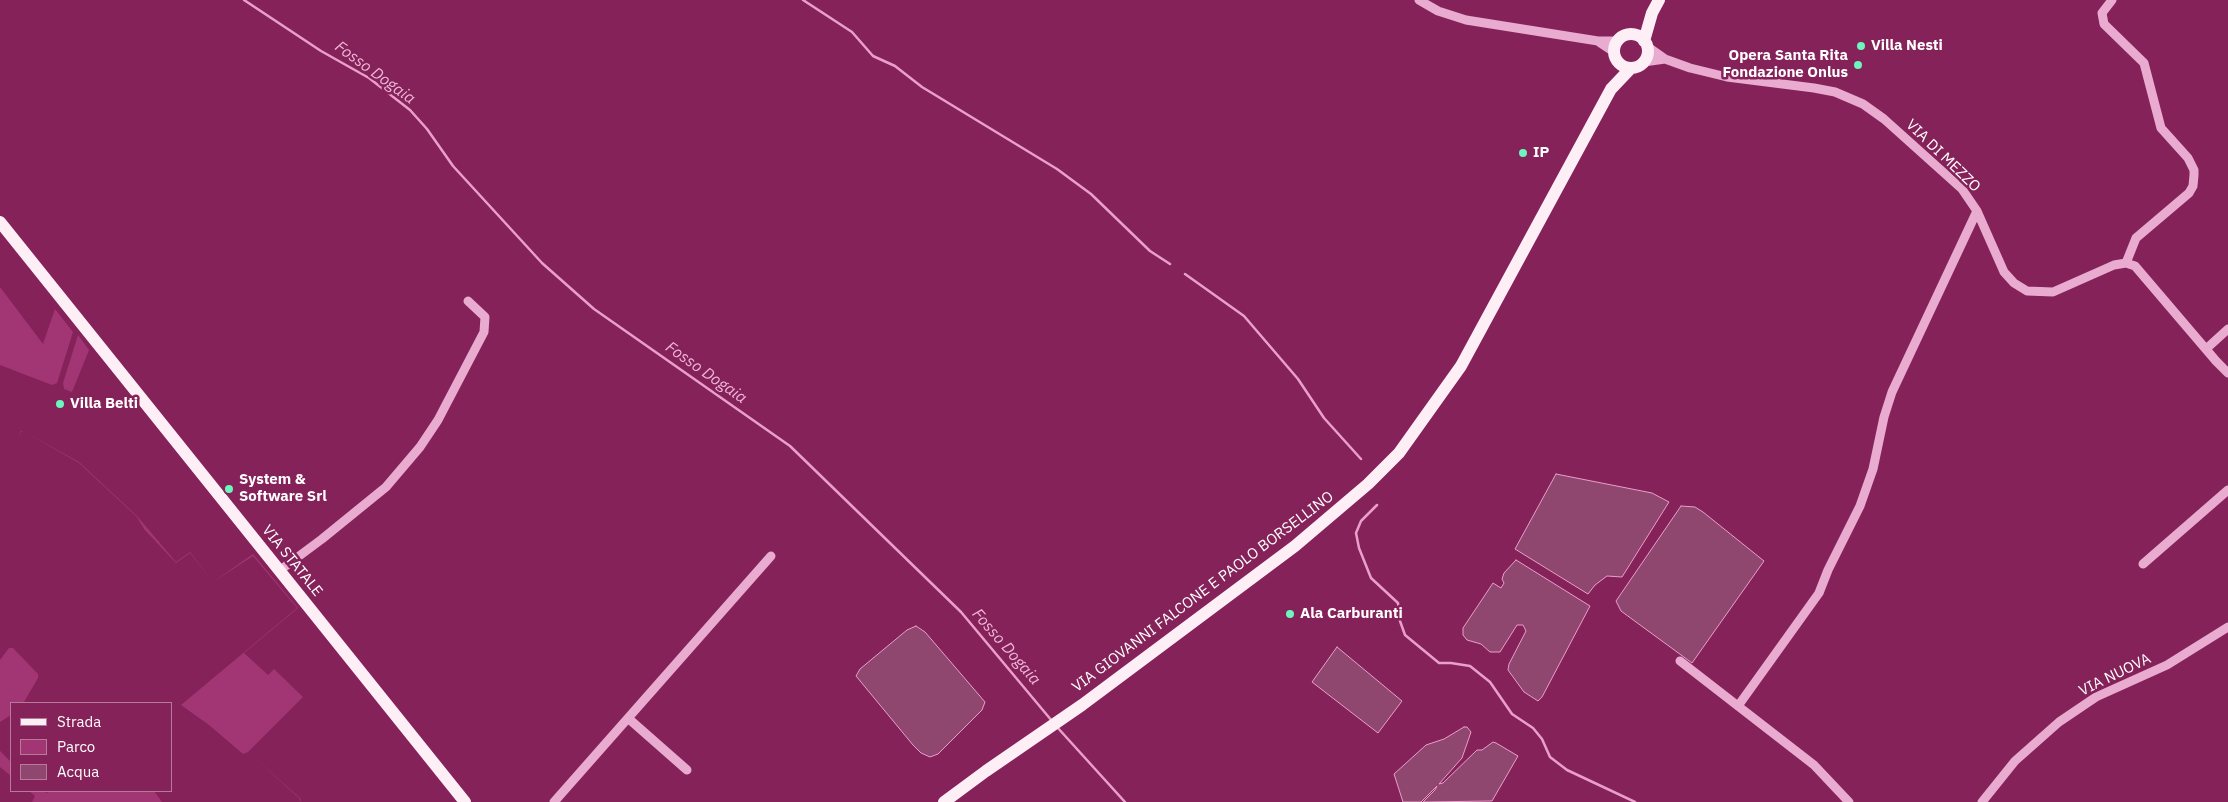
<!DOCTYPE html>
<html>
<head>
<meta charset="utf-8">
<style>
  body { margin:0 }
  #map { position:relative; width:2228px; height:802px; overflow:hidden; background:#852259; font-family:"IBM Plex Sans",sans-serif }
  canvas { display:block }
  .legend { position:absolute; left:10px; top:702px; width:162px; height:90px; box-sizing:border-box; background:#852259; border:1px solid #b67a9b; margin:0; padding:6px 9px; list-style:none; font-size:15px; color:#fff }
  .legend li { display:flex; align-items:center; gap:10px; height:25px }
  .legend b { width:25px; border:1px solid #b67a9b }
</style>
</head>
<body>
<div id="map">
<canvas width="2228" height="802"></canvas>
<ul class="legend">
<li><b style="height:6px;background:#feeef6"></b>Strada</li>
<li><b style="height:14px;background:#a23674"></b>Parco</li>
<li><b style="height:14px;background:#8f476f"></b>Acqua</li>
</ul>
</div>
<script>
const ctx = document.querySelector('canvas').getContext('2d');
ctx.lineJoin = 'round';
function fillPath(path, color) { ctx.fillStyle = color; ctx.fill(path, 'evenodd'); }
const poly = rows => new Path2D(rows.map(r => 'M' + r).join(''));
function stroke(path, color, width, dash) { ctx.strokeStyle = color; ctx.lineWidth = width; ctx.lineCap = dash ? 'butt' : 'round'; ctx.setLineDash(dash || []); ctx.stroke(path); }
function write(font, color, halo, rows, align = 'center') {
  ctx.font = font + ' "IBM Plex Sans",sans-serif'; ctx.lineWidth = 5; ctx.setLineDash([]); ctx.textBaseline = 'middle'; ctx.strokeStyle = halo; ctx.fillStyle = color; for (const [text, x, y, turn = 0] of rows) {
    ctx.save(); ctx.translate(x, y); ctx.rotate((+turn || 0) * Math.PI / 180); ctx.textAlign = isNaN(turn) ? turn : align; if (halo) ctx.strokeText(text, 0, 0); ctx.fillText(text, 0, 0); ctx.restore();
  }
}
const green = poly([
  [0,287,43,344,55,309,73,332,57,383,52,385,0,365],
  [78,335,89,350,72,392,64,389,63,383],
  [21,431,23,431,79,462,137,516,176,562,190,552,213,582,253,554,298,608,244,653,268,675,274,669,303,697,248,752,300,798,301,800,301,802,299,798,248,752,243,754,209,725,181,705,297,608,253,556,213,582,190,553,176,563,144,529,137,517,79,463,23,431,21,432,16,444,0,488,16,444],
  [9,648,13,648,38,674,38,678,24,702,11,703,11,715,0,722,0,660],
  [0,751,11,762,11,776,0,767],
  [29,791,43,791,47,793,49,791,154,791,162,802,32,802,35,796]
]);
const water = poly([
  [1556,474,1652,493,1669,502,1622,577,1607,576,1595,585,1588,594,1515,549,1556,474],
  [1681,506,1695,507,1703,512,1764,561,1692,663,1621,611,1616,601,1681,506],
  [1516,560,1590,606,1542,697,1538,701,1524,692,1508,670,1509,664,1526,631,1523,625,1517,625,1500,652,1490,652,1481,644,1467,640,1463,635,1463,628,1493,583,1501,588,1504,583,1502,579,1504,573,1516,560],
  [916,626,925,632,985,702,982,710,938,754,930,757,921,753,913,745,856,676,860,669,907,630,916,626],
  [1337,647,1402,701,1378,733,1312,682,1337,647],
  [1464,727,1467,727,1471,732,1462,758,1439,784,1443,783,1477,750,1482,750,1493,742,1496,743,1518,756,1492,801,1423,802,1435,790,1437,786,1421,802,1403,802,1394,774,1426,745,1444,739,1464,727]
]);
const stream = poly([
  [244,0,321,51,369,78,410,110,427,129,453,166,542,263,594,309,790,446,961,612,1052,721],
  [803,0,852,32,873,56,895,66,922,87,1057,169,1091,194,1150,251,1170,264],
  [1185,274,1244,316,1298,379,1324,418,1361,459],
  [1377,505,1361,521,1356,533,1359,548,1371,578,1398,603,1400,621,1405,635,1439,663,1451,663,1470,666,1490,682,1512,714,1533,728,1542,739,1550,757,1567,770,1635,802],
  [1057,727,1125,802]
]);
const minor = poly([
  [1419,0,1438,11,1466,20,1598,41,1616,41],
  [2112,0,2102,13,2104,24,2144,63,2161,128,2188,158,2194,170,2194,175,2193,186,2189,193,2136,238,2126,263],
  [1599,42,1614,52],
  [1648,47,1665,59,1690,68,1727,77,1814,88,1835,92,1863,104,1884,119,1962,189,1977,211,2004,272,2014,283,2027,291,2053,292,2114,265,2126,263,2135,266,2216,361,2228,373],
  [1644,62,1665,59],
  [2206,349,2228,329],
  [2143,564,2228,490],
  [279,571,322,539,386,487,420,447,438,420,484,332,485,317,468,301],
  [1680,661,1814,765,1849,802],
  [1738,706,1819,593,1828,570,1860,506,1873,469,1884,417,1892,392,1977,211],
  [629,719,687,770],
  [554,802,771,556],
  [1982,802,2015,761,2059,722,2096,697,2167,665,2228,627]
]);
const major = poly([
  '1614 51a17 17 0 1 1 34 0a17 17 0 1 1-34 0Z',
  [1644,41,1652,13,1659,0],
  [0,222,465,802],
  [944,802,986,771,1082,705,1295,546,1368,484,1399,453,1461,366,1611,89,1631,68]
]);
const markers = [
  [1861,46,5,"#6df5bd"],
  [1858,65,5,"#6df5bd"],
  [1523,153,5,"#6df5bd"],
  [60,404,5,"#6df5bd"],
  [229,489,5,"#6df5bd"],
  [1290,614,5,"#6df5bd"]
];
const poiNames = [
  ["Villa Nesti",1871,46],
  ["Opera Santa Rita",1848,56,"right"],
  ["Fondazione Onlus",1848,73,"right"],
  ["IP",1533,153],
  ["Villa Belti",70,404],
  ["System &",239,480],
  ["Software Srl",239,497],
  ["Ala Carburanti",1300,614]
];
const streetNames = [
  ["VIA DI MEZZO",1943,156,44],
  ["VIA STATALE",292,561,51],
  ["VIA GIOVANNI FALCONE E PAOLO BORSELLINO",1203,592,-37],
  ["VIA NUOVA",2115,675,-26]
];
const waterNames = [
  ["Fosso Dogaia",375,73,36],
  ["Fosso Dogaia",706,373,35],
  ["Fosso Dogaia",1006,647,49]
];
fillPath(green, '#a23674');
fillPath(water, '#8f476f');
stroke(water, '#ea9fcb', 1);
stroke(stream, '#ea9fcb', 2.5);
stroke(minor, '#e9abcf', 9);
stroke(major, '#feeef6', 12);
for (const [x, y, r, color] of markers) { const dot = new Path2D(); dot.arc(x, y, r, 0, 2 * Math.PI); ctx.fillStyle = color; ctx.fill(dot); stroke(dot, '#852259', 2); }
write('bold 15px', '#fff', '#852259', poiNames, 'left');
write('15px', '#fff', '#852259', streetNames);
write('italic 16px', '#f0b7d8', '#852259', waterNames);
</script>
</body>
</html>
